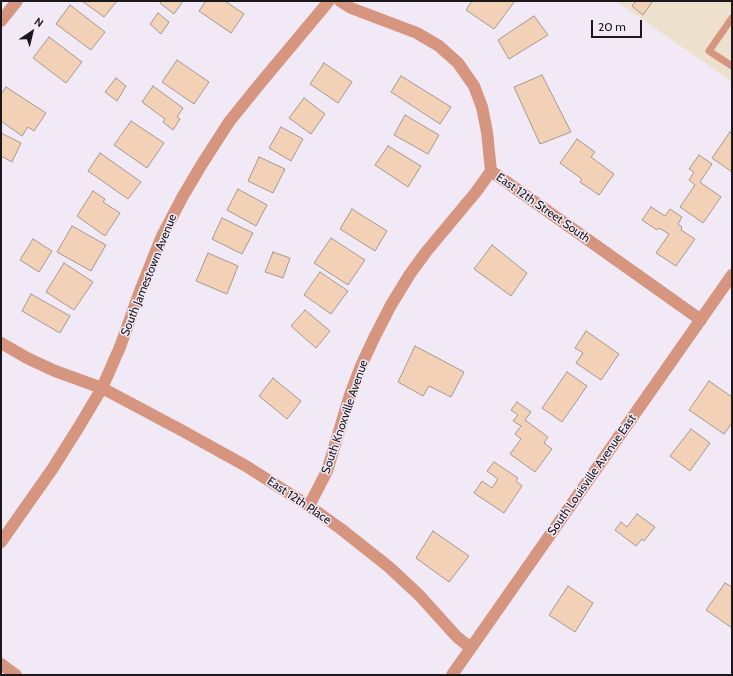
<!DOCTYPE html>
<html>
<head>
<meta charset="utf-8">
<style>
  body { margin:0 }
  #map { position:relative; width:733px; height:676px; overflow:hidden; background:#f2e9f6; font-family:Cabin,sans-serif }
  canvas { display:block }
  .frame { position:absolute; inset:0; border:2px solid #1b181c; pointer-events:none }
  .north { position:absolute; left:12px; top:12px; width:40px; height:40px; -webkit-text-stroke:3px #f2e9f6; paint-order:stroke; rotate:35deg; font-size:11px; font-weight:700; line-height:16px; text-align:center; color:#1b181c }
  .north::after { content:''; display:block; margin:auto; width:14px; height:18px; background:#1b181c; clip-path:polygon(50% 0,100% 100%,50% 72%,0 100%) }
  .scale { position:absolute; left:591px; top:20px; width:51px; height:18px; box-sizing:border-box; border:2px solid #1b181c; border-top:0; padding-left:5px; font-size:12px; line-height:14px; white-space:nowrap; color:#1b181c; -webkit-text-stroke:3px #f2e9f6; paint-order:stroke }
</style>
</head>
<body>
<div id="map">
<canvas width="733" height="676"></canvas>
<div class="frame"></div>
<div class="north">N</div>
<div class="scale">20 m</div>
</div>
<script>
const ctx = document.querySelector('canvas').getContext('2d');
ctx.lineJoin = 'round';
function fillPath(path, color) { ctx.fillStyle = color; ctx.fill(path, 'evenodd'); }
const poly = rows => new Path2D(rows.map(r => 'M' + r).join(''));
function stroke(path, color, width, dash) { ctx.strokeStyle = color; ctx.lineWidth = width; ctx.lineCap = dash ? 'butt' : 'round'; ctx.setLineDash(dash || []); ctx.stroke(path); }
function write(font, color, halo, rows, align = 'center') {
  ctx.font = font + ' Cabin,sans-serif'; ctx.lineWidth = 3; ctx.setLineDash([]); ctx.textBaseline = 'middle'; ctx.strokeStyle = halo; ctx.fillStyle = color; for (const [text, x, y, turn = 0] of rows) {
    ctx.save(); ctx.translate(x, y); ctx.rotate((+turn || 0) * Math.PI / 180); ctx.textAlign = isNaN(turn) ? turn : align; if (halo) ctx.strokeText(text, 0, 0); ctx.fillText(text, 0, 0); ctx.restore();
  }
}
const commercial = poly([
  [616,1,732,1,732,82]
]);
const building = poly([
  [82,1,117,1,104,17,82,1],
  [161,1,183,1,174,14,160,3,161,1],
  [206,1,225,1,244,14,231,33,199,11,206,1],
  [472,1,515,1,494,29,466,10,472,1],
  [636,1,651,1,652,2,643,15,632,6,636,1],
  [70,5,105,32,91,50,56,24,70,5],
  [158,13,169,22,161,34,150,24,158,13],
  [534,16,548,35,509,59,498,40,534,16],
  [49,37,82,62,66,83,33,58,49,37],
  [177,60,209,82,194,104,162,82,177,60],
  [324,63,352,82,338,103,310,84,324,63],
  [542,75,571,132,540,144,514,87,542,75],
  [401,76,451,107,440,124,391,92,401,76],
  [116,78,126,86,117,101,105,92,116,78],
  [153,86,183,108,177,117,180,119,173,130,163,122,165,119,142,102,153,86],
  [6,87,46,113,34,131,28,127,22,136,1,121,1,94,6,87],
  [304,98,325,114,311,134,289,118,304,98],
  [405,115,439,135,428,154,394,135,405,115],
  [131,121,164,143,147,168,114,145,131,121],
  [281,127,303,139,291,161,269,148,281,127],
  [730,132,732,133,732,172,712,158,730,132],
  [1,133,21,143,12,162,1,156,1,133],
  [577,139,595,152,591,157,614,174,599,195,580,182,582,179,560,163,577,139],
  [388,146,421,166,408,187,375,165,388,146],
  [100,153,141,182,128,199,88,171,100,153],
  [699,155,712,164,700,182,721,197,703,223,680,207,695,185,689,180,694,172,689,169,699,155],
  [259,157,285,169,273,193,248,181,259,157],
  [238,189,267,205,256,226,227,210,238,189],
  [93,191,105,199,103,202,120,213,105,236,77,216,93,191],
  [651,207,665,216,670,209,682,217,678,224,682,227,681,230,695,239,676,266,656,253,669,234,659,228,657,230,642,220,651,207],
  [352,209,387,231,375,251,340,229,352,209],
  [222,218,253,233,242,254,212,239,222,218],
  [72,226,106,245,91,271,57,252,72,226],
  [331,238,365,260,348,285,314,263,331,238],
  [33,239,52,251,39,272,20,260,33,239],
  [492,245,527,273,511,296,474,269,492,245],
  [273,252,290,258,283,278,265,272,273,252],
  [208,253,238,266,227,294,196,281,208,253],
  [64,263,93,282,74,310,46,292,64,263],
  [320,272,348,291,331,314,304,295,320,272],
  [31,294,70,316,60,333,22,311,31,294],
  [305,310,330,331,316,348,291,326,305,310],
  [586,331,619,354,601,380,576,363,583,353,575,348,586,331],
  [415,346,464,372,451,397,429,386,423,396,398,382,415,346],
  [567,372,587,386,562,422,542,408,567,372],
  [273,378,301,401,287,419,259,396,273,378],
  [709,381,732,397,732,423,724,434,689,410,709,381],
  [517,402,531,412,525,420,548,437,544,443,552,449,535,472,510,454,521,439,515,434,521,426,513,421,518,415,511,410,517,402],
  [691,429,710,443,690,471,670,456,691,429],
  [494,462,518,478,516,481,522,486,504,513,474,493,482,481,492,488,498,479,487,471,494,462],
  [637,514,655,527,644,541,642,539,636,546,615,530,621,522,627,527,637,514],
  [433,531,469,556,449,582,416,558,433,531],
  [725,583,732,587,732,628,706,610,725,583],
  [568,586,593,603,575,632,549,615,568,586]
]);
const lane = poly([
  [732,18,709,51,732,66]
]);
const street = poly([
  [340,1,351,8,417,33,439,46,458,63,474,86,482,107,487,132,491,171,701,320],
  [1,21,17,1],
  [1,343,27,358,55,371,102,388,181,430,246,466,309,506,341,529,389,567,419,595,457,637,471,648],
  [309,506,327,471,350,395,361,366,374,338,391,305,410,274,426,252,476,192,491,171],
  [1,542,53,468,80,425,102,388,120,347,140,291,162,236,183,196,202,164,229,122,258,86,329,1],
  [1,664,16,675],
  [452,675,732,275]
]);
const streetNames = [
  ["East 12th Street South",543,208,35],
  ["South Jamestown Avenue",149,275,-68],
  ["South Knoxville Avenue",345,417,-71],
  ["South Louisville Avenue East",592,475,-55],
  ["East 12th Place",299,501,34]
];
fillPath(commercial, '#ede1cd');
fillPath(building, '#f3d1b7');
stroke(building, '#a4988f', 1);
stroke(lane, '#d6957e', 7);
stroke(street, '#d6957e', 12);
write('12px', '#1b181c', '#f2e9f6', streetNames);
</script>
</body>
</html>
